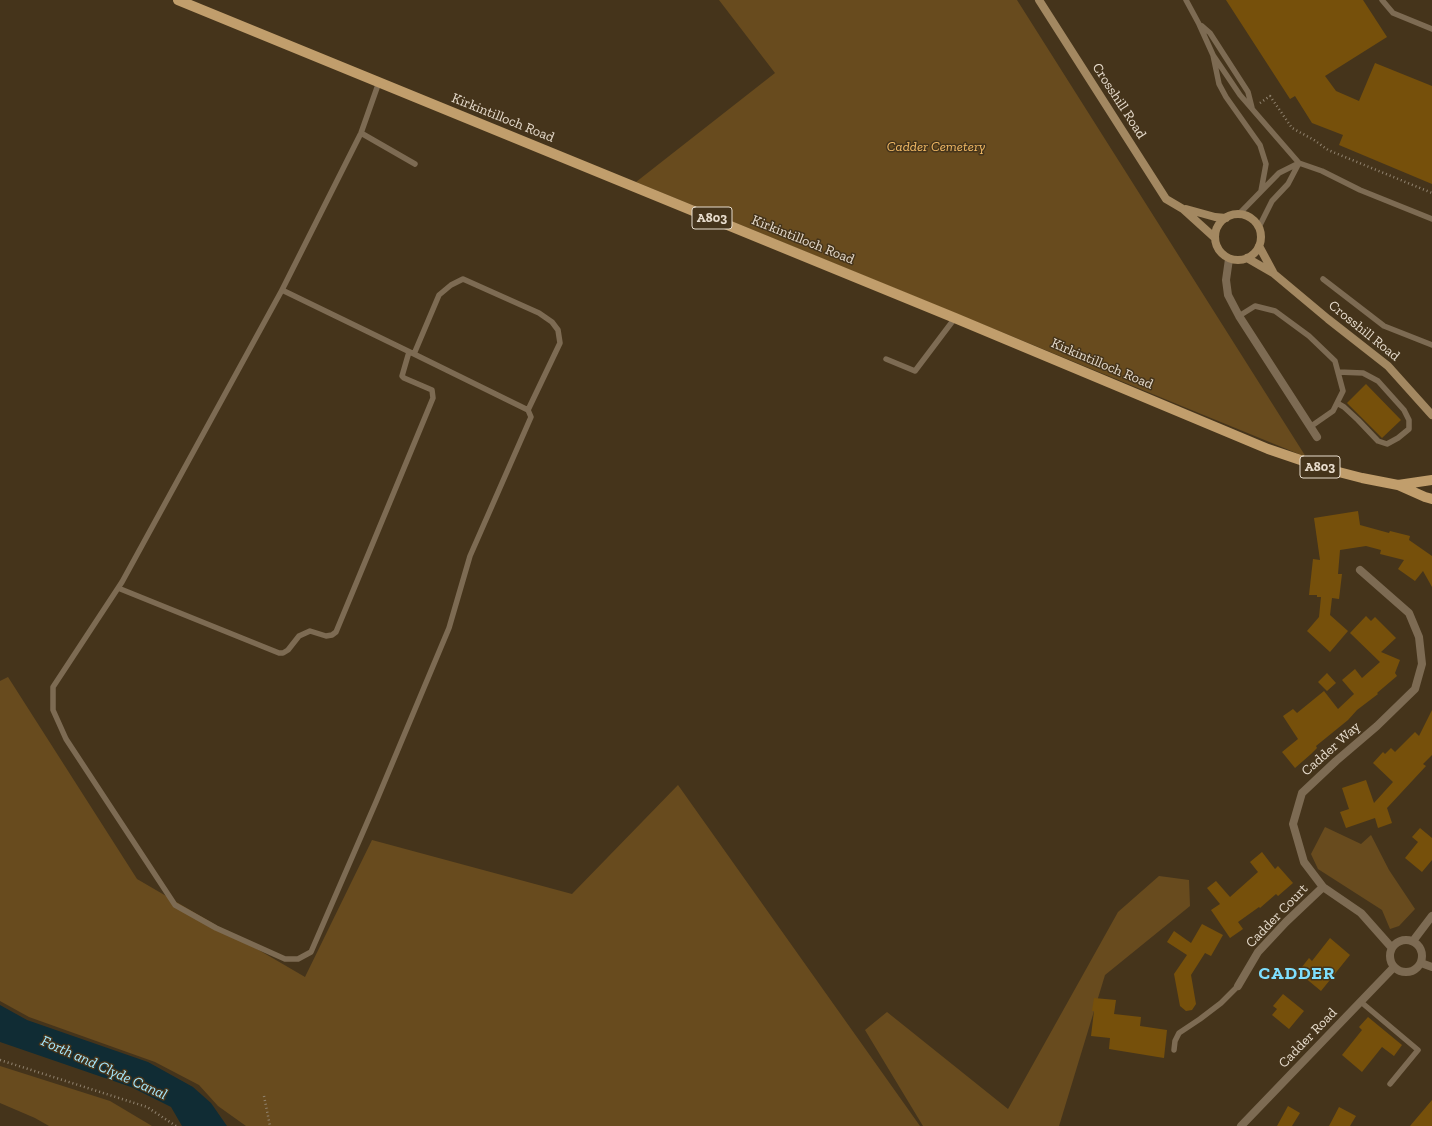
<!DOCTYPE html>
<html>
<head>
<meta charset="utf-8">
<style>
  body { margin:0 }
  canvas { display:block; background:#45341b }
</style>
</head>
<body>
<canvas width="1432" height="1126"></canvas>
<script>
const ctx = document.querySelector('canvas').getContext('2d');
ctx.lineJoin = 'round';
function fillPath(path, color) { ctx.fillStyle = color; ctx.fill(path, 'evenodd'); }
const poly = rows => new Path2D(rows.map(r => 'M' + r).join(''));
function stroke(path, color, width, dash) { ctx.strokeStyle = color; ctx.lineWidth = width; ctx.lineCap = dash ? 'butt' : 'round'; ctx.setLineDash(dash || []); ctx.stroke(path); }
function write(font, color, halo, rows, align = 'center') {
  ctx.font = font + ' "Zilla Slab",serif'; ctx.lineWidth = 3; ctx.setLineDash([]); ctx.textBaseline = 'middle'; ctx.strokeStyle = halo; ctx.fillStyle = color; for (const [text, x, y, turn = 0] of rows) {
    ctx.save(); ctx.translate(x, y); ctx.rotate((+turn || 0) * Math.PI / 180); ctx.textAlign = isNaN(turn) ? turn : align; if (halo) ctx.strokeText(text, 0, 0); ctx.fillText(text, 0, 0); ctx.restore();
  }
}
const green = poly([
  [719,0,1017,0,1306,457,636,182,775,73],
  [8,677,137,879,305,977,372,840,572,894,678,785,920,1126,246,1126,218,1106,199,1085,155,1062,29,1017,0,1001,0,681],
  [1325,827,1361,844,1371,835,1389,870,1415,909,1399,926,1390,929,1382,910,1318,869,1311,854],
  [1159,876,1189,880,1190,906,1105,975,1059,1126,923,1126,865,1030,887,1012,1008,1109,1118,912],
  [0,1066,110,1101,152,1126,49,1126,35,1118,0,1103]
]);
const water = poly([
  [0,1005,27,1020,148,1062,193,1087,211,1103,227,1126,182,1126,171,1107,131,1087,0,1042]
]);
const building = poly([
  [1226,0,1363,0,1387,37,1325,76,1336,91,1359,101,1375,63,1432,86,1432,184,1339,145,1343,135,1312,123,1295,96,1290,99],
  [1366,384,1401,420,1382,438,1347,403],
  [1358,511,1360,525,1389,533,1390,531,1410,536,1409,540,1432,556,1432,587,1423,571,1415,581,1398,569,1404,560,1380,554,1381,550,1366,546,1340,550,1338,574,1342,574,1339,599,1332,598,1330,615,1348,631,1330,652,1307,631,1319,617,1321,597,1317,597,1317,595,1309,595,1313,559,1320,560,1314,518],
  [1366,616,1371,621,1375,617,1396,638,1381,652,1400,660,1395,673,1397,676,1377,693,1378,694,1357,710,1348,720,1316,746,1317,748,1311,754,1295,768,1282,752,1298,739,1283,716,1293,709,1297,713,1324,691,1338,709,1354,694,1342,680,1355,669,1362,678,1380,662,1350,633],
  [1327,673,1336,683,1327,691,1318,682],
  [1432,710,1432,755,1423,764,1426,766,1387,808,1392,823,1378,828,1375,818,1346,828,1340,812,1349,809,1342,788,1366,780,1374,803,1393,782,1373,763,1383,752,1385,754,1391,748,1395,752,1415,732,1419,736],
  [1420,828,1432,838,1432,860,1422,872,1405,858,1418,842,1412,837],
  [1262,852,1275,869,1278,866,1293,883,1278,896,1276,894,1260,908,1259,907,1238,922,1243,929,1230,938,1211,910,1220,904,1207,888,1216,881,1230,897,1258,872,1250,862],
  [1202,924,1223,935,1211,956,1205,953,1191,975,1196,1004,1192,1010,1186,1011,1180,1006,1174,974,1187,955,1167,942,1174,931,1191,943],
  [1330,938,1350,955,1321,991,1298,972,1309,958,1312,961],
  [1283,994,1304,1011,1289,1029,1272,1015,1277,1009,1273,1006],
  [1094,998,1116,1000,1114,1014,1141,1017,1140,1026,1167,1030,1164,1058,1109,1049,1110,1038,1091,1036,1094,1011,1092,1011],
  [1368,1017,1402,1045,1394,1056,1382,1047,1362,1072,1342,1055,1362,1030,1359,1027],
  [1432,1100,1432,1126,1410,1126],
  [1288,1106,1300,1113,1292,1126,1277,1126],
  [1339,1107,1356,1116,1350,1126,1329,1126]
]);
const path = poly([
  [1260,103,1270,96,1292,128,1314,140,1328,150,1432,193],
  [0,1060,147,1107,176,1126],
  [264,1096,270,1126]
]);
const lane = poly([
  [1186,0,1199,24,1213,55,1219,84,1226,97,1260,145,1266,164,1261,191],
  [1382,0,1393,13,1432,29],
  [1202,26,1210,33,1248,92,1252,108],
  [1213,55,1240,95,1299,163,1322,171,1360,190,1432,219],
  [379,82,361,133,282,290,414,354,439,295,451,285,463,279,539,313,552,322,558,330,560,343,528,410,414,354],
  [361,133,415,164],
  [1238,215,1279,173,1299,163],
  [1259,227,1272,201,1288,184,1299,163],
  [1323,279,1384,326,1432,345],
  [282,290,122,582,53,687,53,710,66,739,175,905,216,928,285,959,298,959,311,952,376,802,449,628,470,556,531,417,528,410],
  [1239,316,1255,306,1275,311,1309,336,1335,361,1343,391,1333,411,1310,427],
  [886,359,915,371,955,318],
  [1337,403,1344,407,1358,420,1378,441,1387,444,1398,438,1409,429,1409,420,1404,410,1378,381,1363,373,1338,372],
  [118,588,279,653,283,653,288,650,299,636,310,631,326,636,332,635,336,632,433,398,432,390,404,378,402,376,409,352],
  [1361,1002,1418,1050,1390,1084],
  [1174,1050,1175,1041,1179,1033,1200,1019,1221,1003,1238,986]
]);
const street = poly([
  [1229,259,1226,280,1228,295,1239,316,1317,437],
  [1360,570,1409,613,1419,637,1422,664,1415,689,1377,726,1336,761,1302,793,1293,824,1304,862,1323,887,1361,913,1392,948],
  '1390 956a16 16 0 1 1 32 0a16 16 0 1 1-32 0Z',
  [1413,941,1432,916],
  [1421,963,1432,967],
  [1238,986,1258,952,1286,922,1323,887],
  [1241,1126,1394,967]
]);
const secondary = poly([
  [1039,0,1166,199,1183,209,1215,238],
  [1186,209,1215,217,1226,218],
  '1215 237a23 23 0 1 1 46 0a23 23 0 1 1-46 0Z',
  [1259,246,1273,272],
  [1247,258,1273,273,1328,319,1388,366,1432,415]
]);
const primary = poly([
  [178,0,955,318,1268,449,1327,469,1362,478,1398,485,1425,497,1432,499],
  [1398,485,1432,480]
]);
const shields = [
  [712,218,40],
  [1320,467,40]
];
const shieldNames = [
  ["A803",712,218],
  ["A803",1320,467]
];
const streetNames = [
  ["Crosshill Road",1119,101,57],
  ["Kirkintilloch Road",503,118,22],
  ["Kirkintilloch Road",803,240,22],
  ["Crosshill Road",1364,331,39],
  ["Kirkintilloch Road",1102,364,23],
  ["Cadder Way",1331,749,-42],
  ["Cadder Court",1277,916,-46],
  ["Cadder Road",1308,1038,-46]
];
const parkNames = [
  ["Cadder Cemetery",936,147]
];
const waterNames = [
  ["Forth and Clyde Canal",104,1068,24]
];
const districtNames = [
  ["CADDER",1297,974]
];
fillPath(green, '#684b1e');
fillPath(water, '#102c34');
fillPath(building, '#76500b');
stroke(path, '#91836f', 2.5, [1, 3]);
stroke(lane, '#7d6b53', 5.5);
stroke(street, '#7d6b53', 8);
stroke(secondary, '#a38861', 8);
stroke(primary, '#c19e6c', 10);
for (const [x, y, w] of shields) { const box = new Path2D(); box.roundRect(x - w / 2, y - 11, w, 22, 3); ctx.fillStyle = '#45341b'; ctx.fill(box); stroke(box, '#e7dccd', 1); }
write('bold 13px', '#e7dccd', null, shieldNames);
write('14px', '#e7dccd', '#45341b', streetNames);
write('italic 14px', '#f4bb65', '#45341b', parkNames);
write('italic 15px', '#a5e8fe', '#45341b', waterNames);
ctx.letterSpacing = '1px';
write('bold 18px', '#7edefd', '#45341b', districtNames);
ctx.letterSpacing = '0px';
</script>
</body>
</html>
